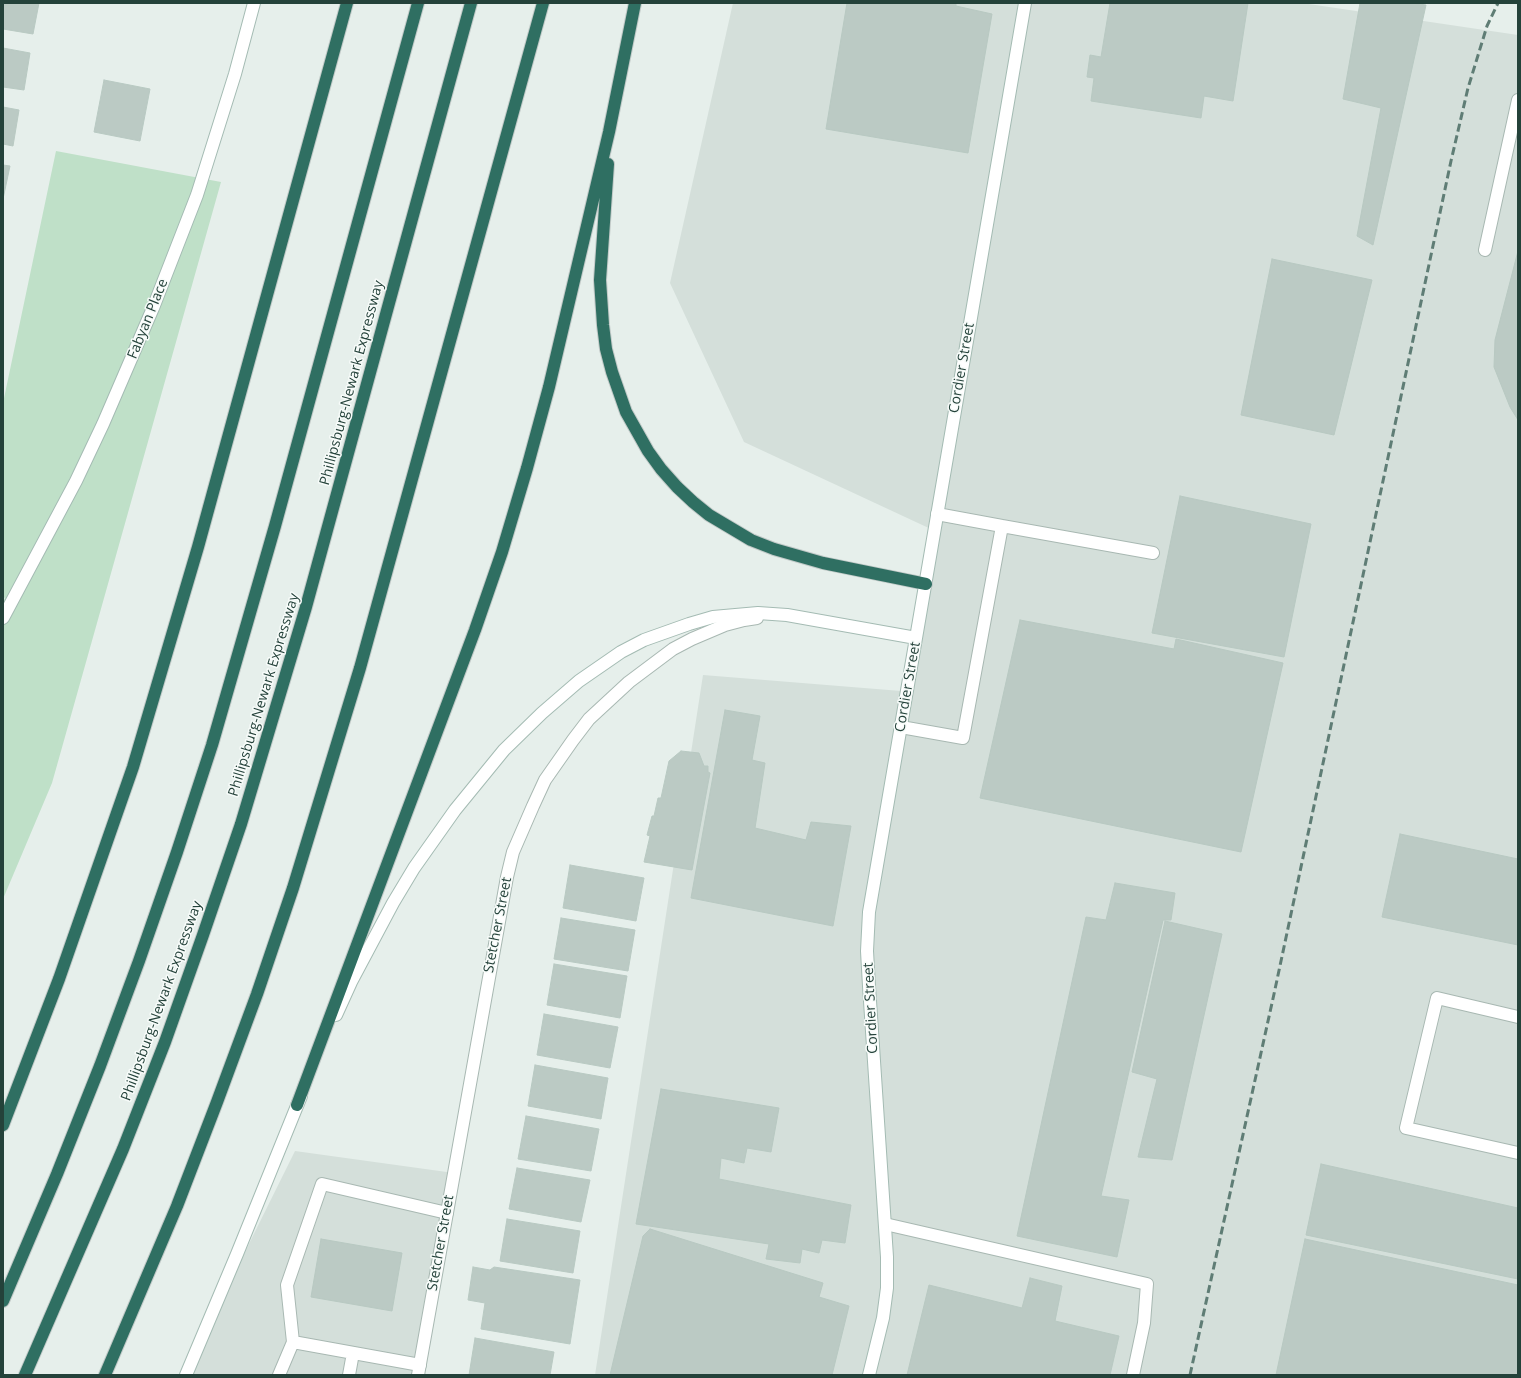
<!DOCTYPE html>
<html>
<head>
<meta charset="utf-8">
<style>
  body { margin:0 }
  #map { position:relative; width:1521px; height:1378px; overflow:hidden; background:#e6efeb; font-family:"Open Sans",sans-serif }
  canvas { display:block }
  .frame { position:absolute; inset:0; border:4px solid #24423a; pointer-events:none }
</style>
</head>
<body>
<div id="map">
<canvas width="1521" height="1378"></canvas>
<div class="frame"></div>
</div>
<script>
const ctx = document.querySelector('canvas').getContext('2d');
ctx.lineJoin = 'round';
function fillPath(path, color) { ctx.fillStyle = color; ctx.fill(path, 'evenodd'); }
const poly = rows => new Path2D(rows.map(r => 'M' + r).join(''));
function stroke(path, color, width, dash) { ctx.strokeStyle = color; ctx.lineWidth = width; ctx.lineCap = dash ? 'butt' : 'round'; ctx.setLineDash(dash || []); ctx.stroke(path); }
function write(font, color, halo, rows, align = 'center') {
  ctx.font = font + ' "Open Sans",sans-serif'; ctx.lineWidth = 3; ctx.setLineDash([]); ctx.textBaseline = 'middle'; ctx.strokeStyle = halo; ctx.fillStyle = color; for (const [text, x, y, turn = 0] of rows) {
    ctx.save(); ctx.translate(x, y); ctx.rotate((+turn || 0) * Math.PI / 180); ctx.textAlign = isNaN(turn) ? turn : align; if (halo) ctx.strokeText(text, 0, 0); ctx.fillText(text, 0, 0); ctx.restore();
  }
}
const built = poly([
  [733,3,1302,3,1518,35,1518,1375,595,1375,703,675,901,691,933,530,744,442,670,283],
  [295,1151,454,1173,413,1375,184,1375]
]);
const green = poly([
  [56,151,221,182,52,783,3,899,3,601,5,598,3,597,3,403]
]);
const building = poly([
  [3,3,39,3,33,34,3,29,3,3],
  [847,3,956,3,956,6,992,14,968,153,826,129,847,3],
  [1110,3,1248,3,1233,101,1204,96,1201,118,1091,101,1094,78,1087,77,1090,55,1101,57,1110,3],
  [1360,3,1413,3,1426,5,1373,245,1357,236,1381,108,1343,99,1360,3],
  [3,48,30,53,24,90,3,87,3,48],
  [104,80,150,89,140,141,94,132,104,80],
  [3,107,19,110,13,146,3,144,3,107],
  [3,165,10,166,3,199,3,165],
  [1518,251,1518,420,1510,407,1494,367,1495,340,1518,251],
  [1272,259,1372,280,1334,435,1241,415,1272,259],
  [1180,496,1311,524,1284,657,1152,633,1180,496],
  [1020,620,1174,649,1176,639,1283,663,1241,852,980,798,1020,620],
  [725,710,760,716,752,760,765,763,755,828,806,840,811,822,851,826,833,926,691,898,725,710],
  [681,751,699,753,704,766,708,766,708,772,710,773,692,870,644,862,650,836,647,835,652,816,654,816,658,798,661,798,669,761,681,751],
  [1400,834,1518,859,1518,945,1382,917,1400,834],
  [570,865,644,878,636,921,563,908,570,865],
  [1115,883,1175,893,1171,920,1163,920,1101,1196,1129,1200,1117,1257,1017,1236,1086,917,1106,920,1115,883],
  [561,918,635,930,628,971,554,959,561,918],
  [1165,921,1222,934,1172,1160,1138,1157,1157,1079,1132,1072,1165,921],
  [554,964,627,976,620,1018,547,1005,554,964],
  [544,1014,618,1027,610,1068,537,1055,544,1014],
  [535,1065,608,1078,601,1119,528,1106,535,1065],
  [661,1089,779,1108,771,1152,747,1148,744,1163,721,1158,719,1179,851,1205,845,1243,822,1240,819,1253,802,1249,800,1263,766,1259,769,1244,636,1224,661,1089],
  [526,1116,599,1129,591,1171,518,1159,526,1116],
  [1321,1164,1518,1208,1518,1279,1306,1235,1321,1164],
  [517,1168,590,1180,581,1222,509,1209,517,1168],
  [507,1219,580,1231,573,1273,500,1261,507,1219],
  [650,1229,823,1283,819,1297,849,1306,832,1375,610,1375,643,1236,650,1229],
  [321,1239,402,1253,392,1311,311,1297,321,1239],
  [1305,1239,1518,1285,1518,1375,1276,1375,1305,1239],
  [473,1267,490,1270,494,1267,580,1280,570,1344,481,1329,485,1303,468,1300,473,1267],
  [1030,1278,1062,1286,1055,1321,1119,1336,1110,1375,907,1375,929,1285,1022,1308,1030,1278],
  [475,1338,554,1352,550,1375,469,1375,475,1338]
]);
const service = poly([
  [1485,250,1518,100],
  [1002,526,1153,553],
  [901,727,963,738,1002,526,937,514],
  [1518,1017,1437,998,1406,1128,1518,1153],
  [885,1224,1147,1284,1144,1323,1133,1375],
  [293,1342,420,1365],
  [279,1375,293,1342,287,1285,322,1184,447,1213],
  [349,1375,353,1353]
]);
const minor = poly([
  [418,1375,507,877,513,852,533,806,545,780,573,740,589,719,629,682,673,649,692,639,725,625,744,620,757,618]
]);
const secondary = poly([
  [3,618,76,481,103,424,153,308,197,195,235,74,254,3],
  [336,1015,351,982,393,903,414,868,455,810,504,750,542,713,579,681,621,652,644,640,689,624,713,617,758,613,787,615,916,638],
  [186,1375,237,1254,301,1096],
  [869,1375,883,1318,887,1288,887,1257,869,986,867,951,869,912,1025,3]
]);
const motorway = poly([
  [608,164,600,280,603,325,606,349,612,372,626,412,648,451,661,469,677,487,693,502,709,515,751,540,774,549,823,563,926,584],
  [297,1105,475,630,502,552,527,468,549,387,609,132,635,3],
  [3,1125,59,979,133,767,198,547,347,3],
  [3,1301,57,1174,100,1066,139,961,177,852,212,745,275,526,418,3],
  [25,1375,123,1149,165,1042,203,935,241,824,306,607,471,3],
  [105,1375,177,1206,217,1102,257,994,293,888,360,668,543,3]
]);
const rail = poly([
  [1190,1375,1274,994,1451,161,1468,88,1487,26,1498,3]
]);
const streetNames = [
  ["Fabyan Place",148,319,-68],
  ["Cordier Street",962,368,-80],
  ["Phillipsburg-Newark Expressway",352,383,-75],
  ["Cordier Street",908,687,-80],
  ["Phillipsburg-Newark Expressway",264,695,-73],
  ["Stetcher Street",498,925,-79],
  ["Phillipsburg-Newark Expressway",162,1001,-70],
  ["Cordier Street",871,1008,-93],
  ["Stetcher Street",441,1243,-80]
];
fillPath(built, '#d4dfda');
fillPath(green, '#bfe0c8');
fillPath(building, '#bbcac4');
stroke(building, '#b8c9c2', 1);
stroke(service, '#a8b8b2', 14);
stroke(minor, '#a8b8b2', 14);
stroke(secondary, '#a4bbb3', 14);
stroke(motorway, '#c2cac8', 14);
stroke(service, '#fff', 12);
stroke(minor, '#fff', 12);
stroke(secondary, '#fff', 12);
stroke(motorway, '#2f6f62', 12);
stroke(rail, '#5f7d75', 3, [8, 4]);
write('14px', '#24423a', '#f7fbf9', streetNames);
</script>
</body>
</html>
